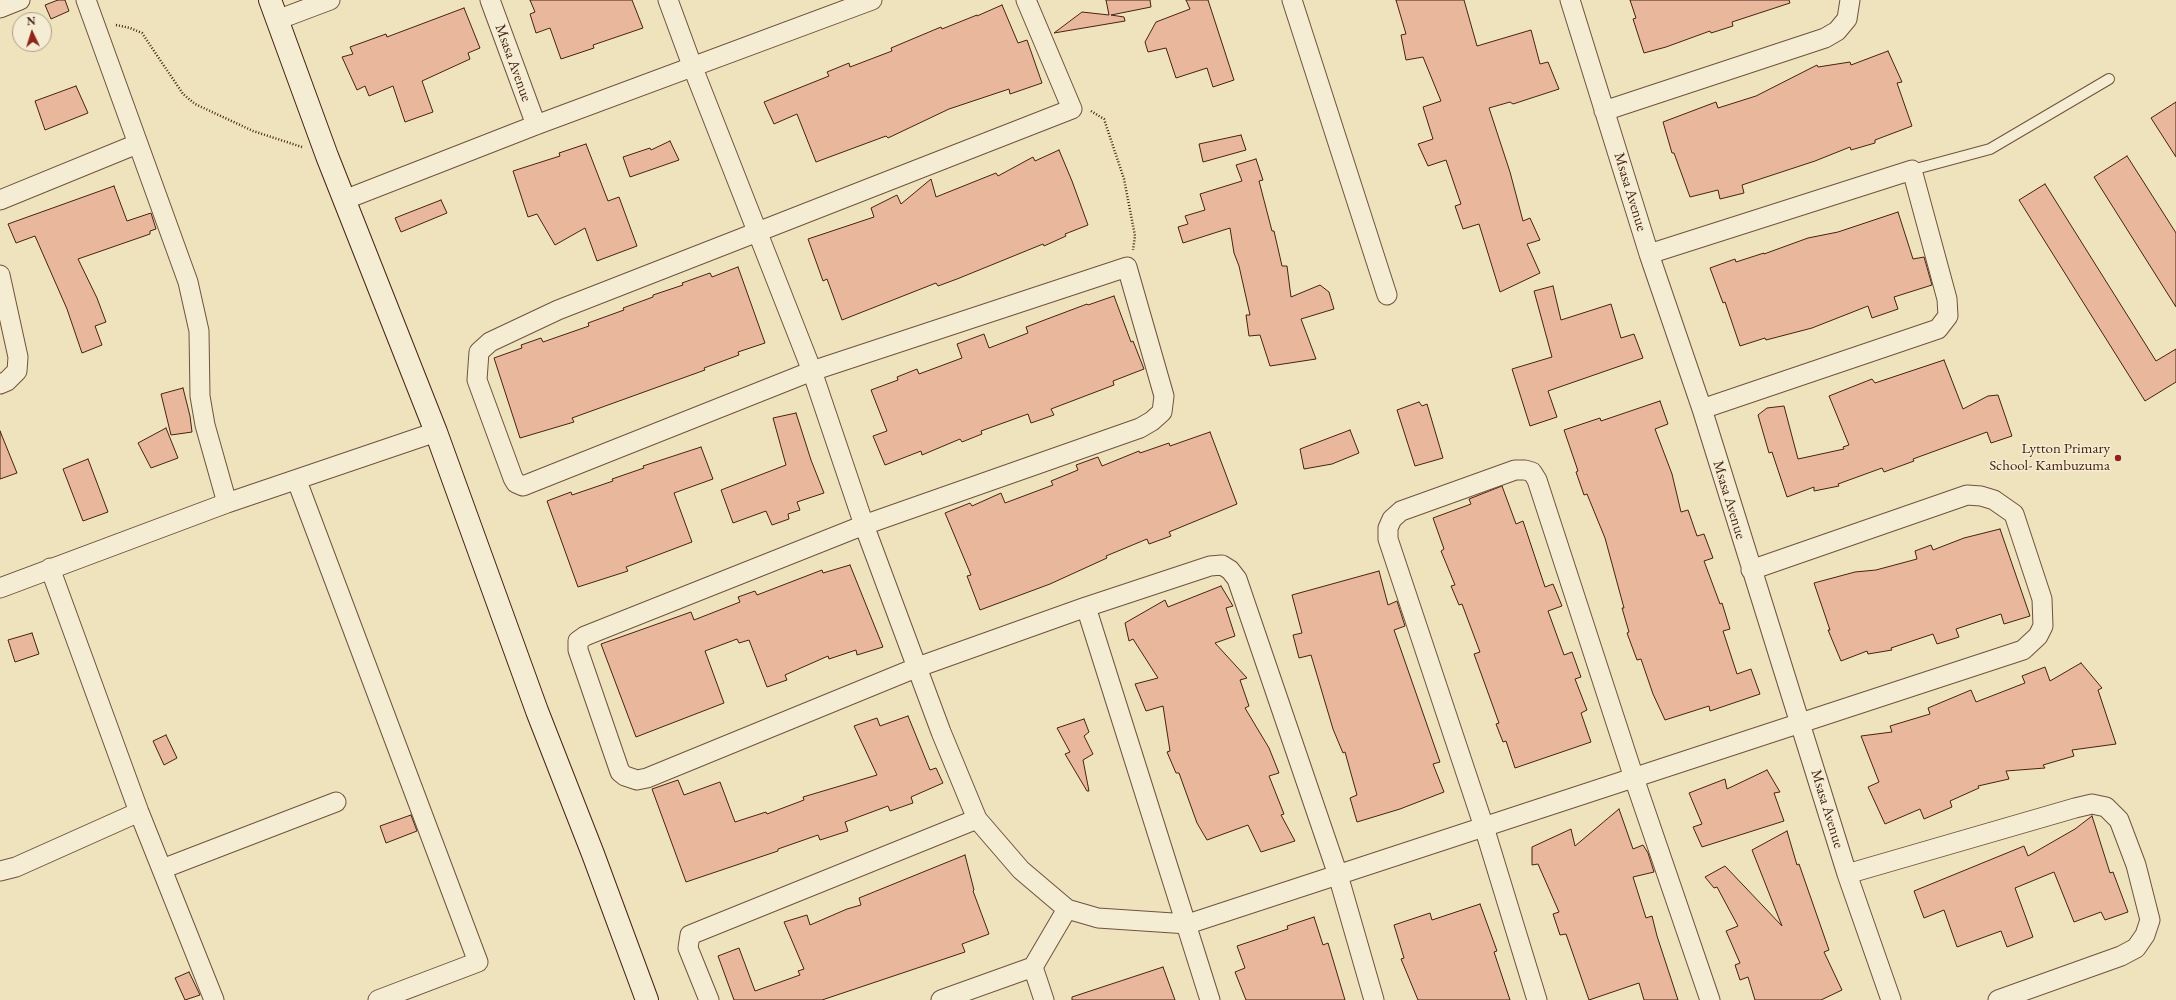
<!DOCTYPE html>
<html>
<head>
<meta charset="utf-8">
<style>
  body { margin:0 }
  #map { position:relative; width:2176px; height:1000px; overflow:hidden; background:#eee3bc; font-family:"EB Garamond",serif }
  canvas { display:block }
  .north { position:absolute; left:12px; top:12px; width:40px; height:40px; box-sizing:border-box; background:#f4edd3; border:1px solid #ae9c86; border-radius:50%; rotate:356deg; font-size:11px; font-weight:700; line-height:16px; text-align:center; color:#462213 }
  .north::after { content:''; display:block; margin:auto; width:14px; height:18px; background:#8f2418; clip-path:polygon(50% 0,100% 100%,50% 72%,0 100%) }
</style>
</head>
<body>
<div id="map">
<canvas width="2176" height="1000"></canvas>
<div class="north">N</div>
</div>
<script>
const ctx = document.querySelector('canvas').getContext('2d');
ctx.lineJoin = 'round';
function fillPath(path, color) { ctx.fillStyle = color; ctx.fill(path, 'evenodd'); }
const poly = rows => new Path2D(rows.map(r => 'M' + r).join(''));
function stroke(path, color, width, dash) { ctx.strokeStyle = color; ctx.lineWidth = width; ctx.lineCap = dash ? 'butt' : 'round'; ctx.setLineDash(dash || []); ctx.stroke(path); }
function write(font, color, halo, rows, align = 'center') {
  ctx.font = font + ' "EB Garamond",serif'; ctx.lineWidth = 3; ctx.setLineDash([]); ctx.textBaseline = 'middle'; ctx.strokeStyle = halo; ctx.fillStyle = color; for (const [text, x, y, turn = 0] of rows) {
    ctx.save(); ctx.translate(x, y); ctx.rotate((+turn || 0) * Math.PI / 180); ctx.textAlign = isNaN(turn) ? turn : align; if (halo) ctx.strokeText(text, 0, 0); ctx.fillText(text, 0, 0); ctx.restore();
  }
}
const building = poly([
  [58,0,65,0,69,11,51,19,45,5,58,0],
  [530,0,632,0,643,28,593,45,594,48,561,59,550,28,536,33,530,14,535,12,530,0],
  [1106,0,1150,0,1151,7,1111,15,1124,17,1125,21,1054,33,1082,12,1109,15,1106,0],
  [1186,0,1208,0,1234,80,1213,87,1207,68,1176,78,1166,48,1148,52,1145,42,1156,22,1190,9,1186,0],
  [1396,0,1464,0,1477,46,1531,30,1540,64,1548,62,1559,89,1513,104,1510,102,1489,108,1510,172,1523,221,1530,218,1540,240,1527,244,1540,273,1500,292,1479,224,1463,229,1455,206,1461,204,1446,160,1428,166,1418,144,1433,139,1423,107,1441,101,1423,57,1406,60,1401,35,1406,34,1396,0],
  [1630,0,1789,0,1790,3,1732,22,1733,26,1711,33,1710,31,1666,47,1644,53,1633,19,1636,18,1630,0],
  [1002,5,1018,43,1027,40,1042,83,1010,94,1009,89,949,109,888,138,886,136,816,162,797,114,774,124,764,102,829,76,827,72,849,63,850,67,892,51,891,48,941,27,942,29,977,15,977,16,1002,5],
  [464,8,480,48,468,53,470,59,422,81,433,112,405,122,393,86,369,96,365,86,357,90,342,57,353,54,350,47,386,34,387,37,464,8],
  [1888,51,1902,82,1897,83,1912,126,1875,140,1875,143,1851,150,1850,147,1815,161,1742,185,1744,193,1720,199,1718,190,1690,197,1674,153,1672,153,1663,122,1716,102,1718,108,1756,96,1817,65,1818,67,1850,62,1851,65,1888,51],
  [76,86,88,113,45,130,35,101,76,86],
  [2176,102,2176,157,2151,118,2176,102],
  [1241,135,1246,150,1203,162,1199,144,1241,135],
  [670,141,679,160,630,177,623,157,650,148,651,150,670,141],
  [586,144,608,201,619,197,637,246,597,261,585,228,555,245,537,214,528,217,513,171,560,156,559,153,586,144],
  [1059,150,1072,181,1088,225,1065,234,1066,236,1044,246,1043,244,957,279,938,286,936,283,842,320,827,279,823,281,808,239,874,217,871,208,897,195,901,204,931,179,936,197,996,173,998,176,1033,157,1035,161,1059,150],
  [2127,156,2176,233,2176,307,2094,177,2127,156],
  [1256,159,1263,180,1259,181,1272,231,1274,231,1282,266,1287,266,1291,297,1320,285,1329,292,1334,309,1301,319,1316,359,1270,366,1260,335,1249,336,1246,315,1250,315,1239,266,1234,253,1230,228,1183,243,1178,227,1188,224,1185,216,1205,210,1200,194,1242,181,1236,165,1256,159],
  [2045,184,2156,361,2176,349,2176,382,2145,401,2019,200,2045,184],
  [114,186,127,221,151,213,156,229,150,231,150,234,78,259,97,298,106,322,95,326,102,345,82,353,67,309,35,236,16,243,8,224,114,186],
  [441,200,447,213,401,232,395,218,441,200],
  [1898,212,1913,259,1924,257,1932,285,1894,297,1898,309,1872,318,1868,306,1812,328,1766,340,1765,338,1740,346,1725,302,1723,303,1710,268,1735,259,1736,262,1764,253,1764,254,1808,238,1838,232,1898,212],
  [738,267,765,343,738,352,739,355,704,368,705,370,572,418,574,422,520,438,494,358,522,348,521,345,541,338,543,342,589,326,588,323,624,310,623,308,653,297,653,295,683,285,682,283,710,273,712,277,738,267],
  [1553,286,1561,320,1611,304,1621,338,1634,334,1643,358,1548,391,1557,417,1530,426,1512,369,1552,357,1534,291,1553,286],
  [1114,296,1131,342,1133,341,1144,369,1113,381,1114,385,1051,409,1054,415,1031,423,1028,414,981,431,982,434,962,442,960,439,922,455,921,451,885,465,873,436,887,431,871,390,898,380,897,377,917,369,919,374,962,358,957,344,984,334,989,348,1028,333,1026,327,1087,304,1088,305,1114,296],
  [1944,360,1963,409,1988,396,1998,395,2012,436,1991,443,1987,432,1913,459,1914,461,1884,472,1882,468,1838,484,1839,486,1814,491,1814,487,1787,497,1772,452,1769,453,1758,415,1767,408,1784,406,1798,459,1844,449,1843,447,1849,445,1829,396,1872,379,1875,383,1944,360],
  [183,388,190,416,192,432,171,435,161,394,183,388],
  [1660,401,1668,424,1655,429,1672,474,1681,512,1688,510,1697,536,1704,534,1713,558,1704,561,1720,604,1722,603,1730,629,1723,631,1737,674,1751,669,1760,694,1710,711,1709,706,1665,720,1653,694,1641,659,1637,660,1627,633,1629,632,1622,608,1624,608,1605,538,1587,494,1584,495,1576,472,1578,471,1564,430,1600,418,1601,421,1660,401],
  [1419,402,1422,406,1427,404,1443,458,1415,466,1397,410,1419,402],
  [796,413,811,460,824,493,797,502,800,510,788,514,789,519,772,525,766,511,733,523,721,490,786,465,773,418,796,413],
  [166,428,178,458,151,468,138,443,166,428],
  [1350,430,1359,453,1332,464,1304,469,1300,449,1350,430],
  [0,431,17,473,0,479,0,431],
  [1210,432,1237,504,1169,532,1171,536,1149,544,1147,539,1106,556,1107,558,1050,584,980,610,967,576,971,575,945,513,970,503,972,506,1001,493,1005,503,1053,485,1051,481,1078,470,1076,465,1098,457,1102,466,1139,451,1140,453,1169,443,1170,446,1210,432],
  [701,447,713,479,674,493,692,542,626,567,628,571,578,587,547,501,571,492,572,495,613,481,612,479,644,468,643,466,701,447],
  [88,459,108,512,83,521,63,469,88,459],
  [1502,486,1516,524,1523,521,1545,587,1553,584,1562,606,1548,611,1564,655,1572,652,1581,677,1575,679,1587,710,1581,713,1591,742,1515,768,1506,741,1503,742,1496,724,1499,723,1474,654,1480,652,1462,604,1459,605,1451,586,1455,585,1441,551,1444,549,1433,518,1471,504,1469,499,1502,486],
  [2000,529,2030,616,2004,624,2001,614,1956,629,1959,637,1937,644,1933,634,1891,648,1892,650,1868,654,1867,651,1841,661,1828,630,1830,630,1814,583,1855,572,1876,570,1917,559,1915,551,1931,545,1933,550,1964,538,2000,529],
  [850,565,883,647,857,655,856,650,829,659,828,656,785,675,787,680,767,687,749,640,739,643,737,639,705,651,724,703,636,737,601,644,691,612,694,620,740,602,738,597,755,591,757,595,822,570,823,573,850,565],
  [1379,571,1388,605,1397,601,1405,626,1394,630,1440,762,1433,764,1444,792,1400,809,1357,822,1350,798,1357,795,1345,752,1343,753,1333,729,1311,655,1299,658,1293,635,1302,633,1292,595,1379,571],
  [1221,586,1233,606,1226,608,1235,636,1215,643,1247,678,1240,680,1249,706,1245,708,1269,748,1279,773,1269,776,1284,814,1281,815,1295,841,1261,852,1248,825,1207,840,1197,823,1179,773,1176,773,1167,752,1170,751,1163,706,1146,711,1135,684,1158,678,1133,639,1129,641,1125,623,1165,600,1168,607,1221,586],
  [32,633,39,654,15,662,8,640,32,633],
  [2081,663,2102,688,2098,690,2116,744,2072,750,2074,756,2043,765,2045,768,2006,771,2009,779,1978,786,1979,788,1950,801,1952,807,1924,819,1920,809,1885,824,1868,787,1879,782,1861,736,1892,732,1890,726,1930,714,1928,708,1971,690,1976,702,2025,683,2022,676,2045,667,2050,681,2081,663],
  [908,716,930,770,936,768,943,783,911,797,913,803,890,811,888,806,845,822,848,831,820,840,818,835,778,849,778,851,686,882,652,789,678,780,684,795,720,782,735,822,766,812,767,814,804,800,803,797,877,775,854,726,877,718,880,726,908,716],
  [1084,719,1089,732,1084,736,1093,754,1083,760,1089,791,1087,791,1065,754,1070,752,1057,728,1084,719],
  [166,735,177,758,164,765,153,741,166,735],
  [1767,770,1780,792,1774,793,1784,821,1702,847,1693,827,1702,824,1689,793,1725,779,1727,789,1767,770],
  [1619,809,1633,849,1643,845,1648,853,1654,872,1633,877,1646,918,1652,916,1657,936,1678,1000,1644,1000,1639,983,1589,1000,1566,934,1560,935,1553,914,1559,912,1538,864,1532,865,1532,847,1571,829,1575,846,1619,809],
  [411,815,417,831,386,843,380,826,411,815],
  [2092,816,2110,873,2113,872,2128,912,2105,920,2101,912,2074,922,2054,872,2015,888,2033,937,2007,947,2001,931,1957,947,1944,910,1924,918,1914,891,2024,846,2028,856,2075,829,2092,816],
  [1787,831,1797,865,1799,864,1829,950,1824,952,1842,990,1821,1000,1755,1000,1748,977,1740,980,1735,965,1740,963,1726,931,1738,926,1717,887,1714,888,1705,877,1725,866,1782,926,1752,850,1787,831],
  [965,855,974,890,973,891,989,934,962,944,965,952,822,1000,734,1000,718,956,739,948,755,991,800,975,798,971,804,969,784,922,807,915,810,925,847,909,861,905,859,898,965,855],
  [1480,904,1497,951,1494,952,1510,1000,1418,1000,1401,959,1404,958,1394,925,1430,913,1432,920,1480,904],
  [1314,917,1323,945,1328,943,1345,1000,1246,1000,1235,972,1245,968,1237,946,1288,929,1287,926,1314,917],
  [1163,967,1175,1000,1072,1000,1072,997,1163,967],
  [189,972,200,995,185,1000,175,978,189,972]
]);
const path = poly([
  [116,25,130,28,142,33,183,94,195,104,253,131,302,147],
  [1091,111,1104,119,1124,179,1135,236,1133,250]
]);
const lane = poly([
  [1912,170,1990,149,2109,79]
]);
const street = poly([
  [86,0,188,282,199,331,200,396,205,425,227,503],
  [490,0,536,125],
  [668,0,693,68,812,371,864,525,941,732,977,819,1021,870,1067,909,1098,918,1188,924,2023,650,2038,636,2043,626,2042,599,2014,514,1994,500,1981,496,1967,495,1751,570],
  [1026,0,1072,109,558,310,490,342,479,352,477,380,513,478,516,483,523,486,812,371,1127,267,1164,396,1162,412,1152,421,1140,428,864,525,585,636,578,641,578,650,620,772,625,776,637,780,647,778,918,667,1086,607,1210,566,1222,565,1230,570,1237,579,1338,875,1374,1000],
  [1292,0,1387,295],
  [1570,0,1649,254,1702,409,1847,874,1891,1000],
  [0,8,20,0],
  [277,20,330,0],
  [1604,111,1825,38,1837,31,1847,19,1850,0],
  [0,200,137,144],
  [344,200,536,125,872,0],
  [1649,254,1912,170,1947,299,1948,316,1938,329,1702,409],
  [0,275,18,357,17,371,7,381,0,384],
  [297,481,478,962,378,1000],
  [50,568,139,812,214,1000],
  [0,588,227,503,436,432],
  [1086,607,1210,1000],
  [162,869,336,802],
  [0,871,16,867,139,812],
  [1847,874,2075,808,2092,804,2106,807,2119,820,2136,865,2150,920,2145,935,2136,948,2121,956,1998,1000],
  [1033,967,1044,1000],
  [709,1000,688,948,690,935,977,819],
  [941,1000,1033,967,1067,909],
  [1537,1000,1484,827,1388,539,1388,528,1392,519,1401,511,1515,470,1525,470,1532,472,1537,480,1634,778,1710,1000]
]);
const secondary = poly([
  [270,0,327,156,436,432,537,711,593,854,647,1000]
]);
const markers = [
  [2118,458,4,"#8f2418"]
];
const streetNames = [
  ["Msasa Avenue",513,63,70],
  ["Msasa Avenue",1630,192,73],
  ["Msasa Avenue",1729,500,73],
  ["Msasa Avenue",1827,809,73]
];
const poiNames = [
  ["Lytton Primary",2110,449],
  ["School- Kambuzuma",2110,466]
];
fillPath(building, '#e9b89c');
stroke(building, '#462213', 1);
stroke(lane, '#70523d', 12);
stroke(street, '#70523d', 21);
stroke(secondary, '#462213', 24);
stroke(path, '#462213', 2.5, [1, 2]);
stroke(lane, '#f4edd3', 10);
stroke(street, '#f4edd3', 19);
stroke(secondary, '#f4edd3', 22);
for (const [x, y, r, color] of markers) { const dot = new Path2D(); dot.arc(x, y, r, 0, 2 * Math.PI); ctx.fillStyle = color; ctx.fill(dot); stroke(dot, '#f4edd3', 1.5); }
write('15px', '#462213', '#f4edd3', streetNames);
write('15px', '#462213', '#f4edd3', poiNames, 'right');
</script>
</body>
</html>
